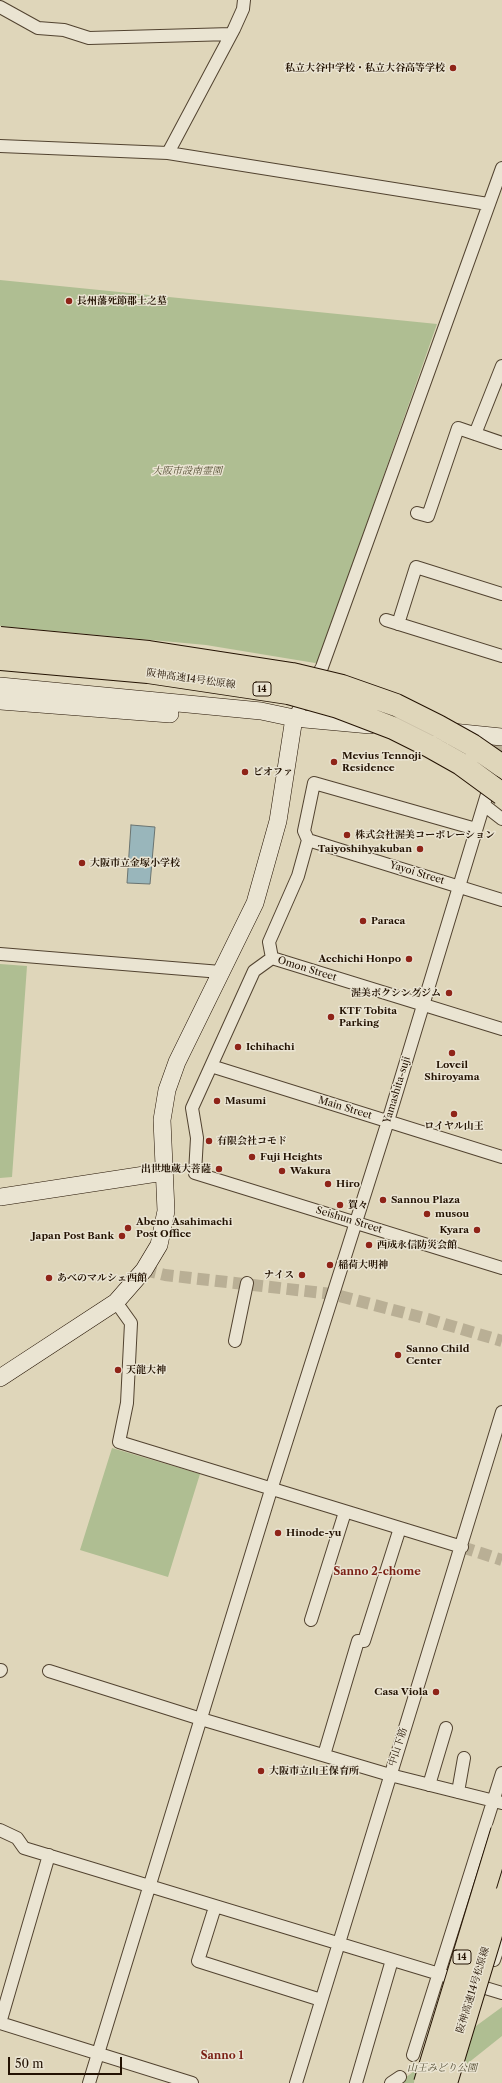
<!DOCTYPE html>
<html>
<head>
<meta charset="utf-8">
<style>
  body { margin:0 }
  #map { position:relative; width:502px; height:2083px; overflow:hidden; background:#dfd6ba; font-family:"Libre Caslon Text",serif }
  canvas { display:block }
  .scale { position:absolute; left:8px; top:2057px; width:114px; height:18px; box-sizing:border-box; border:2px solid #231202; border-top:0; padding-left:5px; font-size:12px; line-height:14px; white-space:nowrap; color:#231202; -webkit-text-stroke:3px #eae4d2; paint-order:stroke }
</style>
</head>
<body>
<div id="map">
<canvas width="502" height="2083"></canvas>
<div class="scale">50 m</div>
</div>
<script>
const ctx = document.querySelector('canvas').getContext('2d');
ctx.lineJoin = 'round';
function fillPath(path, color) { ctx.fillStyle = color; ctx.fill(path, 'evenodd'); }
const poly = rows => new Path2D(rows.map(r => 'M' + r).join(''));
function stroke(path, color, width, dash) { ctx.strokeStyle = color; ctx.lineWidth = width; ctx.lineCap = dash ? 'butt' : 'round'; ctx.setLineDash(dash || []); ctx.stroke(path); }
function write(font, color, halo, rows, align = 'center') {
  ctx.font = font + ' "Libre Caslon Text","Noto Serif JP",serif'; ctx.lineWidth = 3; ctx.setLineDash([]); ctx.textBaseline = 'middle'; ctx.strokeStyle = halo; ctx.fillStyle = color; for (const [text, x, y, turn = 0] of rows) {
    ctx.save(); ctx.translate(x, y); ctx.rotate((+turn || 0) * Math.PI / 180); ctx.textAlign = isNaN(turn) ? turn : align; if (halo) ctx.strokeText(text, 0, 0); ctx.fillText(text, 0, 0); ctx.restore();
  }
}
const green = poly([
  [0,280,437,324,318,662,315,663,206,645,0,626],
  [0,964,27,966,12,1177,0,1178],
  [112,1448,200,1474,168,1577,80,1550],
  [502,2007,502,2036,443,2083,398,2083]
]);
const water = poly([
  [131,825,155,827,150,884,127,883,131,825]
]);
const streetTunnel = poly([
  [498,756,502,737],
  [144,1270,165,1275,332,1294,428,1319,502,1341],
  [462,1547,502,1560]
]);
const street = poly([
  [0,7,38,28,64,30,89,38,231,34],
  [0,146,168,153,488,204],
  [168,153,234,29,243,9,244,0],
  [475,434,502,366],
  [417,513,428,516,458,428,502,443],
  [386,620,502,656],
  [398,624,416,567,502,594],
  [294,718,322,667,502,168],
  [484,805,502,819],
  [476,829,314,783,304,831,308,840,298,876,269,942,272,958,254,971,192,1108,197,1138,195,1173,502,1268],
  [308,840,502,900],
  [0,954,221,972],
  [272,958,502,1029],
  [211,1066,502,1157],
  [116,1302,131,1323,127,1403,119,1442,462,1547],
  [235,1341,247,1283],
  [311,1620,345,1512],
  [0,1671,1,1670],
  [49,1671,201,1719,390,1775,502,1803],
  [324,1755,358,1641,364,1641,400,1528],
  [429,1785,446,1728],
  [458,1792,464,1758],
  [0,1830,17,1838,24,1848,502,1993],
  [49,1855,0,2023,192,2083],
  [215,1907,198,1961,321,2000],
  [494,1960,502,1937],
  [413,2055,502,1773],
  [89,2083,271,1490,388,1121,491,781],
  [296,2083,502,1412],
  [356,2083,392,1960],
  [391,2083,400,2077]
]);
const secondary = poly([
  [0,686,261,711,294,718,370,725],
  [0,701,170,714],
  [452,732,502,737],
  [0,1197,164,1172],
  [0,1378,116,1302,144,1270,159,1245,166,1211,162,1120,167,1090,177,1062,255,903,278,821,294,718]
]);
const highwayBridge = poly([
  [0,638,149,652,292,674,342,686,396,705,438,726,472,745,502,766],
  [0,659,148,672,288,693,338,707,393,728,429,746,461,764,502,794],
  [425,2083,502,1831],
  [446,2083,502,1898]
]);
const markers = [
  [453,68,4,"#8f2418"],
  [69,301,4,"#8f2418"],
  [334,762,4,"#8f2418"],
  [245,772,4,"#8f2418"],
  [347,835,4,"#8f2418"],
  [420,849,4,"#8f2418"],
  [82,863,4,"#8f2418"],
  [363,921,4,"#8f2418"],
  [409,959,4,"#8f2418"],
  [449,993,4,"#8f2418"],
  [331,1017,4,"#8f2418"],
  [238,1047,4,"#8f2418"],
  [452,1053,4,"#8f2418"],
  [217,1101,4,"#8f2418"],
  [454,1114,4,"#8f2418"],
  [209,1141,4,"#8f2418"],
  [252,1157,4,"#8f2418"],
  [219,1169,4,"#8f2418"],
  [282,1171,4,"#8f2418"],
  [328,1184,4,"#8f2418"],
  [383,1200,4,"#8f2418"],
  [340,1205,4,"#8f2418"],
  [427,1214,4,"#8f2418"],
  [128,1228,4,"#8f2418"],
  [477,1230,4,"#8f2418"],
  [122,1236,4,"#8f2418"],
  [369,1245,4,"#8f2418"],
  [330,1265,4,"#8f2418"],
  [302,1275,4,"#8f2418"],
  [49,1278,4,"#8f2418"],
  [398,1355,4,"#8f2418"],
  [118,1370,4,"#8f2418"],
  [278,1533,4,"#8f2418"],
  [436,1692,4,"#8f2418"],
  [261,1771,4,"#8f2418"]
];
const shields = [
  [262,689,18],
  [462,1957,18]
];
const shieldNames = [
  ["14",262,689],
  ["14",462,1957]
];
const poiNames = [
  ["私立大谷中学校・私立大谷高等学校",445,68,"right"],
  ["長州藩死節郡士之墓",77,301],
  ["Mevius Tennoji",342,756],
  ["Residence",342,768],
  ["ビオファ",253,772],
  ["株式会社渥美コーポレーション",355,835],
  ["Taiyoshihyakuban",412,849,"right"],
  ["大阪市立金塚小学校",90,863],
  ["Paraca",371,921],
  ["Acchichi Honpo",401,959,"right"],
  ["渥美ボクシングジム",441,993,"right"],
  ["KTF Tobita",339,1011],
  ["Parking",339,1023],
  ["Ichihachi",246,1047],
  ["Loveil",452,1065,"center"],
  ["Shiroyama",452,1077,"center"],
  ["Masumi",225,1101],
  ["ロイヤル山王",454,1126,"center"],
  ["有限会社コモド",217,1141],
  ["Fuji Heights",260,1157],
  ["出世地蔵大菩薩",211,1169,"right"],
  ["Wakura",290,1171],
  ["Hiro",336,1184],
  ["Sannou Plaza",391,1200],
  ["賀々",348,1205],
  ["musou",435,1214],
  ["Abeno Asahimachi",136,1222],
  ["Post Office",136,1234],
  ["Kyara",469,1230,"right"],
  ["Japan Post Bank",114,1236,"right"],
  ["西成永信防災会館",377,1245],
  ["稲荷大明神",338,1265],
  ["ナイス",294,1275,"right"],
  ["あべのマルシェ西館",57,1278],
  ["Sanno Child",406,1349],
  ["Center",406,1361],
  ["天龍大神",126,1370],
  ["Hinode-yu",286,1533],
  ["Casa Viola",428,1692,"right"],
  ["大阪市立山王保育所",269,1771]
];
const parkNames = [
  ["大阪市設南霊園",187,471],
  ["山王みどり公園",442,2068]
];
const streetNames = [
  ["阪神高速14号松原線",191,679,8],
  ["Yayoi Street",417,873,17],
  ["Omon Street",307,969,17],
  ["Yamashita-suji",397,1090,-73],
  ["Main Street",345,1108,17],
  ["Seishun Street",349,1220,17],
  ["中山下筋",398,1747,-72],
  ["阪神高速14号松原線",473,1990,-73]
];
const neighbourhoodNames = [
  ["Sanno 2-chome",377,1572],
  ["Sanno 1",222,2056]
];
fillPath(green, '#afbe92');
fillPath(water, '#99b6bb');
stroke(water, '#6a7471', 1);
stroke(streetTunnel, '#b9af95', 12, [12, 6]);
stroke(street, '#524330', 14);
stroke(secondary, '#231202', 18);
stroke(street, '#eae4d2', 12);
stroke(secondary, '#eae4d2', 17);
stroke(highwayBridge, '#231202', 24, []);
stroke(highwayBridge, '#dfd6ba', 22);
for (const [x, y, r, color] of markers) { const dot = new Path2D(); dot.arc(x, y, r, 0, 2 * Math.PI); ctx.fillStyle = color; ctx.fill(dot); stroke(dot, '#eae4d2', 1.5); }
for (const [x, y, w] of shields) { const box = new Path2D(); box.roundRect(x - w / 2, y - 7, w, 14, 3); ctx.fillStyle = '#eae4d2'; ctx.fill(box); stroke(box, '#231202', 1); }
write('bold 9px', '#231202', null, shieldNames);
write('bold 10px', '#231202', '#eae4d2', poiNames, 'left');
write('italic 10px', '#544e34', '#eae4d2', parkNames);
write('10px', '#231202', '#eae4d2', streetNames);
write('bold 11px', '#7a1f14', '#eae4d2', neighbourhoodNames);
</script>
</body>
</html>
